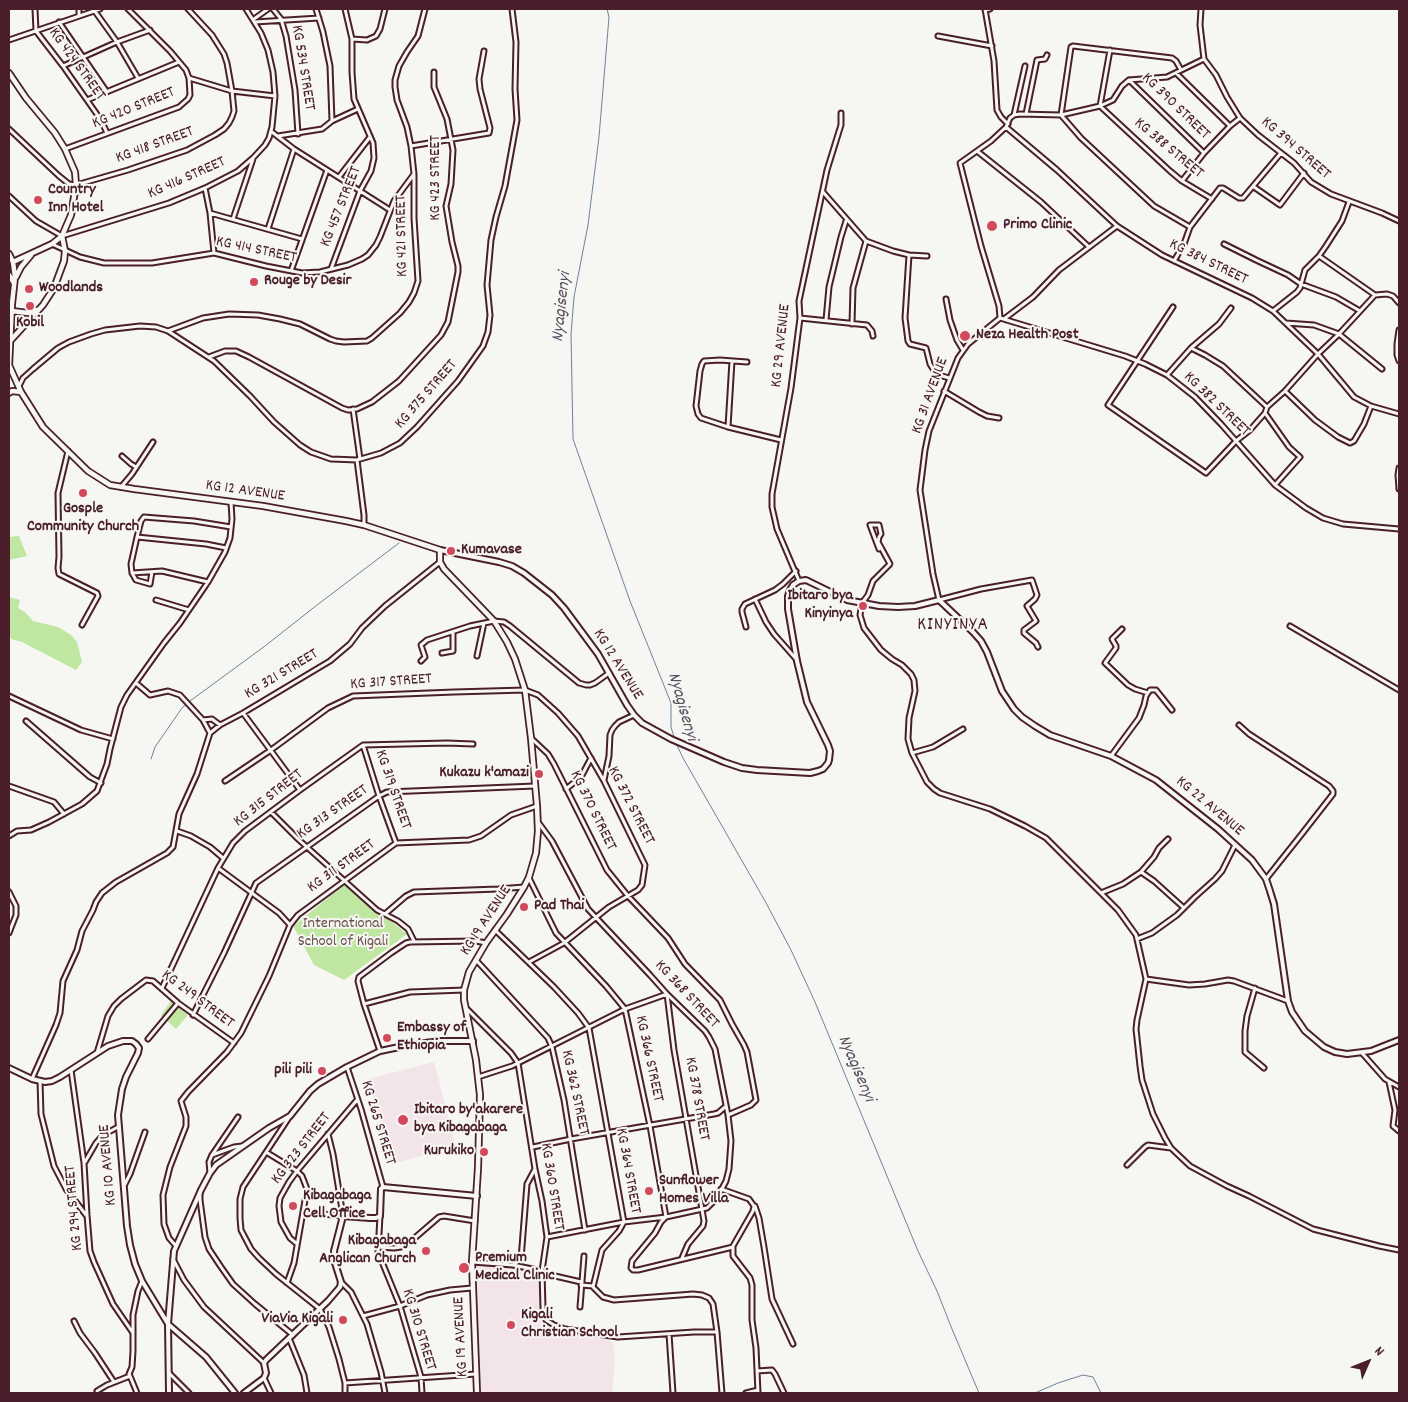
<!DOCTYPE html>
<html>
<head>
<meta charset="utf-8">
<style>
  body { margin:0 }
  #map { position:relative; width:1408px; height:1402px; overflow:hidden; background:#f6f6f2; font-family:Dekko,sans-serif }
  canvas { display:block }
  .frame { position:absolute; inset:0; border:10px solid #4a1f2b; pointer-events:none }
  .north { position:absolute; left:1343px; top:1337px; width:50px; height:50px; -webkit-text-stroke:4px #f6f6f2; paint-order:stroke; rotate:46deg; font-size:14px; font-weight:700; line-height:20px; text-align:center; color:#4a1f2b }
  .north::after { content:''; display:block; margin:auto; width:18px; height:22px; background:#4a1f2b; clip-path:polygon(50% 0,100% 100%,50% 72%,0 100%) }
</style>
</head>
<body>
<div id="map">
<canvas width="1408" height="1402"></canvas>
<div class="frame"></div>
<div class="north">N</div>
</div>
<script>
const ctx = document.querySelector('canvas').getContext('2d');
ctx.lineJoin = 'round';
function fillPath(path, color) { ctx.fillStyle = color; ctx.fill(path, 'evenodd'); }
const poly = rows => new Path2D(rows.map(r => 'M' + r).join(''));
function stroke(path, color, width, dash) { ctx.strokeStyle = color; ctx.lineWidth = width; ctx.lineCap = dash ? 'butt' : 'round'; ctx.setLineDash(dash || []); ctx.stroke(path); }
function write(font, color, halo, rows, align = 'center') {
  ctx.font = font + ' Dekko,sans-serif'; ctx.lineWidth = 4; ctx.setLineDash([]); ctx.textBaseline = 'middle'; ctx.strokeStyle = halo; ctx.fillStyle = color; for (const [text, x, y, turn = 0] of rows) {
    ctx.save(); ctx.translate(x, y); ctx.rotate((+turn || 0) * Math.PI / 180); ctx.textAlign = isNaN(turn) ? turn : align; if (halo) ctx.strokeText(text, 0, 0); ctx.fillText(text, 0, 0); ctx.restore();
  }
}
const built = poly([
  [434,1062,456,1147,391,1164,368,1079],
  [472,1262,542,1271,542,1317,544,1322,550,1328,557,1331,604,1339,613,1343,615,1360,612,1393,477,1393]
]);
const green = poly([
  [19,536,27,556,9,560,9,537],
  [9,597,20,600,18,608,25,612,33,621,58,627,71,635,77,642,82,662,76,670,22,642,11,639,9,635],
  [345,884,407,934,344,980,314,965,293,926],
  [171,1001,188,1015,176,1029,161,1015]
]);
const stream = poly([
  [607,9,609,17,599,137,588,225,574,297,571,334,573,439,630,601,671,703,671,727,675,740],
  [676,743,683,758,765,901,791,950,815,1002,918,1251,937,1291,952,1329,979,1393],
  [151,759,155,747,182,708,190,701,265,646,317,605,399,543],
  [1035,1393,1058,1383,1083,1375,1093,1377,1101,1393]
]);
const minor = poly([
  [35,9,36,31,63,66,101,120,107,133],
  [273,9,281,19,286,36,295,90,298,134],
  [316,9,323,32,330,66,332,121],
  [985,9,994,61,997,110,1001,117,1008,124],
  [94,10,117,42,138,78],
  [985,10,990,9],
  [79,15,79,9],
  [254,19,268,9],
  [59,22,107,92],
  [255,22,319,18],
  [938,36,992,46],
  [352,39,367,40,376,36,380,29,385,9],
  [9,40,100,9],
  [1110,50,1100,106,1170,171,1182,181,1212,199],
  [1204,59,1216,75,1227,97,1240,118,1258,135,1294,163,1311,182,1331,194,1382,213,1399,221],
  [63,66,117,42,150,30],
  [1181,70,1176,61,1172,58,1073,46,1071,47,1061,115,1081,138,1154,206,1190,227],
  [1176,73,1230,126],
  [189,78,232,91,275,96],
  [1129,80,1204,153],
  [87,100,179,62],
  [1026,114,1037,60,1045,59,1047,55],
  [1014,115,1025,66],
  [1006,127,1057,170,1117,226,1162,255,1252,298,1273,311,1318,354,1354,397,1371,406,1399,414],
  [9,129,59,176,69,184,76,185,128,170,187,150,215,135,224,129,229,123,232,117,234,111,232,91,227,63,224,54,212,35,188,9],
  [272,132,294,149,390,210],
  [278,136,322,129,332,121,358,109],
  [411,146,489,133,490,128,480,89,479,79,484,51],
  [65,149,179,107,188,99,190,95,189,78,186,70,170,51,128,9],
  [977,151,1041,202,1089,247],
  [339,177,370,137],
  [1182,181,1204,153,1230,126,1240,118],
  [1254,187,1280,205,1304,173],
  [205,188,210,213,302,239],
  [823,192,866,241,893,251,909,255,927,256],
  [9,196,36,221,62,236,169,203,205,188,238,171,253,158,265,145,269,138,272,127,275,96,273,72,268,50,261,33,246,9],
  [210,213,214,253],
  [233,219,253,159],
  [268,229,294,149],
  [52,244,80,257,104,263,152,263,214,253,266,266,302,273,320,272,348,265,362,259,368,255,376,245,380,237,394,201,414,174,411,146,407,127,397,100,395,87,395,80,399,66,407,52,418,36,425,9],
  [1224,244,1256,260,1288,275,1301,284,1336,297,1360,311],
  [909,255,905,318,908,341,910,344,926,348,930,364,933,369,939,375,949,378],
  [1319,256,1375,295,1387,294,1393,296,1399,303],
  [1174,261,1184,244,1190,227,1220,188,1223,188,1239,198,1243,198,1281,153],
  [331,269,360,191,371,171,374,158,373,143,354,99,352,72,352,39,345,9],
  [291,271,327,170],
  [946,299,950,320,957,340,963,350],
  [1173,307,1108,405,1206,473,1236,441,1250,430,1265,413,1267,407,1285,391,1318,354,1339,334,1375,295],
  [1273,311,1297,292,1300,288,1305,270,1319,256,1326,246,1342,221,1349,202],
  [800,318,867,325,872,331,873,336],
  [1000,318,968,344,958,358,929,431,925,450,920,490,933,574,939,600,981,589,1032,580,1037,595,1035,599,1027,606,1036,621,1024,630,1024,633,1036,643,1038,647],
  [1000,318,999,306,981,246,960,163,991,141,1006,127,1010,118,1014,115,1020,114,1061,115,1100,106,1113,100,1122,86,1129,80,1167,77,1204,59,1200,25,1201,9],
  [1000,318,1125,356,1145,364,1167,375,1195,397,1221,424,1275,485,1306,508,1323,518,1343,524,1399,529],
  [1004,319,1033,297,1059,270,1117,226],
  [826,320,829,287,841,237,846,221],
  [1286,323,1314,325,1339,334,1382,369],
  [852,324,853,288,866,241],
  [1399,330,1397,344,1397,355,1399,361],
  [168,331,203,318,229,314,258,315,280,319,300,324,330,339,336,341,344,342,367,341,372,338,400,313,409,302,414,293,418,281,414,218,414,175],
  [1191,348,1219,324,1231,308],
  [209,357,225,351,236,351,249,357,342,408,348,410,357,409,372,402,399,381,441,335,448,322,458,272,458,266,452,242,446,206,451,184,453,150,447,119,434,87,434,72],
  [747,362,720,360,704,361,702,364,700,371,696,406,698,414,701,418,728,427,781,440],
  [1167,375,1191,348,1205,355,1223,366,1267,407],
  [19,386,23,378,33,369,58,348,69,342,91,334,105,330,140,326,156,327,168,331,214,361,250,396,274,422,300,445,311,452,331,459,357,460,381,453,400,443,417,427,458,381,483,346,488,332,490,315,487,285,491,240,496,217,505,186,517,120,515,89,516,42,512,9],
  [944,391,979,412,987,416,999,418],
  [1285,391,1315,420,1338,437,1350,443,1354,441,1364,424,1371,406],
  [353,409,360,459],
  [1265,413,1289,447,1300,457,1275,485],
  [728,427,732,361],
  [68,451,58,493,59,557,58,568,59,574,97,593,98,596,82,625],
  [122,456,131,464,136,467],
  [357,460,364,515,364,525],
  [1399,468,1398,475,1399,489],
  [121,487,132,474,153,442],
  [137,537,206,544,226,548],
  [879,549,870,525,879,525,881,534,879,537,878,542,890,564,873,581,868,595,862,603,860,615,864,628,881,650,892,659,902,665,911,674,914,680,915,691,909,718,908,739,912,753,927,782,934,789,940,793,990,809,1025,826,1046,838,1118,910,1136,935,1146,979,1137,1020,1136,1029,1140,1066,1142,1080,1153,1114,1165,1138,1171,1148,1190,1166,1227,1186,1249,1196,1313,1229,1379,1246,1399,1250],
  [152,572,150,584,136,580,132,573,131,564,137,537,141,521,144,517,194,521,231,527],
  [132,573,162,571,208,582],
  [799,581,777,529,772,507,772,494,791,388,800,318,799,301,827,170,841,125,841,113],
  [755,599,766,622,774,634,797,660],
  [156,600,189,610],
  [1290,626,1399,690],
  [746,627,742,612,742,609,745,604,775,590,783,584,796,571],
  [1122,629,1112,639,1116,646,1116,648,1105,663,1128,685,1135,689,1148,693],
  [442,653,453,651,453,632],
  [477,656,484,623],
  [421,661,425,657,421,645,427,640,470,626,494,621,504,622,510,626,579,683,586,685,590,685,595,683,609,673],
  [136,683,150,695,168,691,180,695,203,720,210,733],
  [9,696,81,730,113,739],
  [243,713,300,790],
  [203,720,212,719,220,725],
  [26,721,90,777,101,783],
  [1239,725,1249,734,1329,786,1333,791,1333,794,1301,835,1266,879],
  [532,739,548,754,554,764,607,870,628,896,668,938,685,964,720,1000,732,1024,744,1045,747,1052,756,1100,751,1105,728,1115],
  [363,745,379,796,396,843],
  [912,753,933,747,963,729],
  [1111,756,1139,718,1144,705,1146,696,1150,690,1156,690,1172,710],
  [604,780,609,756,610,735,612,730,615,726,619,722,634,715],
  [225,781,271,750,328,708,353,696,454,692,525,690,538,695,558,713,578,736,604,781,645,865,642,885,638,890,609,907,564,943,529,962],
  [9,786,54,802,64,814],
  [566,789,581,777,591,758],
  [271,812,298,839,377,910,398,921,408,929,414,941],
  [538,822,552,841,588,909,650,975,667,994,705,1031,709,1037,715,1049,728,1115,731,1141,729,1169,726,1181,717,1198,707,1208,666,1217,624,1222,547,1237],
  [177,831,191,836,210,847,223,858],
  [9,836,17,831,31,830,49,822,82,804,97,791,107,764,110,749,121,707,127,695,164,643,180,623,208,582,225,552,230,538,232,519,231,502],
  [218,868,279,913,290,925],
  [1141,872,1154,881,1184,908],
  [529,878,556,933,606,986,625,1009,650,1126,666,1217,661,1222,655,1233,632,1261,631,1268,633,1270,638,1270,733,1247],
  [9,892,16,906,16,915,9,933],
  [1101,893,1123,884,1141,872,1154,857,1159,848,1168,839],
  [385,914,406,896,414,892,498,889,524,887],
  [495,930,554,987,578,1013,589,1028,624,1222,619,1231,602,1250,593,1287,603,1297,614,1300,693,1294,702,1295,709,1298,713,1304,717,1332,722,1393],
  [1137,939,1152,933,1177,915,1195,897,1215,879,1222,871,1235,845],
  [476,960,548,1038,552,1047,564,1100,585,1230],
  [1146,979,1189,985,1205,984,1228,980,1234,981,1288,1001],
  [162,988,218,868,233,843,245,831,300,790,363,745,447,743,473,744],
  [1255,988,1247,1016,1245,1031,1245,1052,1264,1068],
  [364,1004,410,992,464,990],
  [466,1008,511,1053,518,1063,535,1169,542,1201,547,1237,542,1271,543,1308,546,1320,554,1325,565,1329,604,1335,618,1337,694,1332,717,1332],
  [193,1015,224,953,256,883,379,796,387,792,535,786],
  [148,1039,178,1003],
  [380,1051,364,1004,358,981,359,977,391,953,406,943,410,942,476,941,486,943],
  [97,1053,108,1016,114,1006,121,999,146,980,153,981,178,1003,234,1043],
  [1362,1053,1385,1079,1399,1087],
  [347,1067,361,1109,383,1187],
  [71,1070,84,1163,87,1215,90,1251,94,1262,113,1304,133,1333],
  [478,1077,512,1066,625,1009,667,994,674,1050,704,1221,703,1226,688,1244,682,1258],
  [32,1079,56,1025,60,1013,63,981,77,950,82,931,93,910,96,902,102,893,116,882,167,853,173,847,179,814,197,774,210,733,220,725,243,713,330,661,350,644,362,628,385,606,440,562],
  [40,1081,41,1114,54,1166,66,1189,86,1215],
  [1389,1082,1395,1110,1393,1126,1399,1131],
  [290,1116,243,1187,240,1199,240,1218,241,1230,251,1249,259,1258,276,1274,320,1309,329,1327,339,1359,345,1383,345,1393],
  [533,1147,571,1139,714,1114,718,1113,725,1107],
  [266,1152,297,1171,302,1176,307,1189,294,1263,287,1283],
  [212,1155,234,1147,242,1146],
  [85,1162,96,1143,103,1135,118,1127],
  [1127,1165,1145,1147,1148,1145,1171,1148],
  [210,1173,209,1162,212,1155,238,1117],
  [125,1184,130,1174,145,1132],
  [721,1189,749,1199,754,1206,753,1211,733,1246,733,1256,750,1278,752,1285,752,1320,756,1348,758,1393],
  [200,1193,200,1200,205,1237,209,1249,221,1267,233,1284,255,1304,293,1335],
  [755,1206,759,1218,764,1247,772,1299,793,1344],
  [303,1212,343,1216,333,1154,328,1134],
  [380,1216,378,1252,400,1306,421,1377,422,1393],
  [296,1243,290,1238,281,1222,279,1206,280,1198,289,1182,297,1171,357,1100],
  [176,1246,169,1238,164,1224,163,1195,170,1167,186,1126,186,1117,181,1101,188,1092,227,1052,241,1033,269,976,290,925,298,915,396,843,469,840,481,836,511,815,537,806],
  [377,1247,394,1248,401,1247,410,1242,439,1217,444,1216,475,1221],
  [173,1259,184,1280,204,1307,264,1363],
  [472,1262,513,1265,542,1271],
  [513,1265,521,1259,527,1184,535,1169],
  [542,1273,581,1282],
  [341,1282,351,1292,367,1324,381,1372,385,1393],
  [581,1285,593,1286],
  [580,1307,584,1256],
  [363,1316,400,1306,427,1295,450,1290,472,1288],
  [74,1321,80,1333,95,1353,114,1382],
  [669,1334,673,1393],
  [289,1338,304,1375,307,1393],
  [757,1371,772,1370,775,1374,784,1393],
  [169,1373,189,1393],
  [130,1376,129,1374,132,1367,133,1351,133,1315,138,1291,142,1281],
  [130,1376,137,1393],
  [264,1378,271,1393],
  [345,1383,476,1374],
  [97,1391,107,1385,130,1376],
  [746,1393,758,1390]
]);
const tertiary = poly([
  [440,550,499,562,512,566,524,573,552,595,564,608,598,654,627,705,634,715,642,723,671,739,724,762,742,768,757,770,810,773,818,771,823,769,828,763,829,760,830,751,828,745,807,702,797,661,788,609,788,596,790,590,793,585,799,581,806,580,847,600,879,606,898,607,915,606,939,600,973,632,981,641,987,652,1002,691,1014,709,1022,717,1035,726,1050,735,1111,756,1156,780,1218,829,1252,860,1266,879,1270,891,1274,904,1288,1001,1292,1012,1305,1031,1324,1047,1335,1052,1347,1054,1371,1051,1399,1040],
  [9,1068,32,1079,45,1082,52,1081,60,1077,108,1046,123,1041,132,1041,136,1044,139,1048,138,1053,126,1077,122,1089,118,1115,127,1226,130,1245,135,1264,142,1281,168,1324,206,1357,235,1393],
  [169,1393,168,1324,174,1251,201,1190,210,1173,216,1165,269,1128,290,1116,310,1091,318,1084,347,1067,380,1051,409,1045,441,1041,473,1041],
  [244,1393,264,1378,266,1373,264,1363,266,1360,328,1301,340,1287,341,1282,335,1263,334,1251,343,1216,370,1218,376,1218,380,1216,381,1189,383,1187,477,1196]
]);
const secondary = poly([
  [9,73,26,98,55,133,65,149,75,172,76,185,71,215,62,236,52,244,13,262],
  [9,254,13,262,15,277,12,304,9,366],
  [9,275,14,283],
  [16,277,21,267,31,255],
  [12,311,28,313,37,310],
  [10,341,43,305,54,288,64,261,65,251,62,236],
  [9,365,21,392,43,427,88,471,110,485,134,489,263,506,346,521,364,525,440,550,440,562,444,569,494,621,507,642,515,659,525,690,531,738,537,806,538,831,536,853,529,877,524,887,507,914,486,943,476,960,469,972,464,990,464,1000,476,1060,480,1095,478,1168,472,1262,477,1393],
  [9,393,12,391,21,392]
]);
const markers = [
  [38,200,5,"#d1495b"],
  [992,226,6,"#d1495b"],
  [254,282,5,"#d1495b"],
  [29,289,5,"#d1495b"],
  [30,306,5,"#d1495b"],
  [965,336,6,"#d1495b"],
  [83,493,5,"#d1495b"],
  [451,551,5,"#d1495b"],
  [863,606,5,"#d1495b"],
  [539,774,5,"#d1495b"],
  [524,907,5,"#d1495b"],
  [387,1038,5,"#d1495b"],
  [322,1071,5,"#d1495b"],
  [403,1120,6,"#d1495b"],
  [484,1152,5,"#d1495b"],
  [649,1191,5,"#d1495b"],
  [293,1206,5,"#d1495b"],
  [426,1251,5,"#d1495b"],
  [464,1268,6,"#d1495b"],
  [343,1320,5,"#d1495b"],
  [511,1325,5,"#d1495b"]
];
const streetNames = [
  ["KG 424 STREET",76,65,54],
  ["KG 534 STREET",302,68,81],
  ["KG 390 STREET",1175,107,44],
  ["KG 420 STREET",134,109,-22],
  ["KG 418 STREET",155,146,-20],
  ["KG 388 STREET",1168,149,40],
  ["KG 394 STREET",1295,149,41],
  ["KG 423 STREET",437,178,-90],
  ["KG 416 STREET",187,179,-24],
  ["KG 457 STREET",342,207,-68],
  ["KG 421 STREET",403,236,-91],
  ["KG 414 STREET",256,251,12],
  ["KG 384 STREET",1208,263,26],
  ["KG 29 AVENUE",782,346,-84],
  ["KG 375 STREET",427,395,-49],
  ["KG 31 AVENUE",931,396,-70],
  ["KG 382 STREET",1216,405,44],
  ["KG 12 AVENUE",245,492,8],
  ["KG 12 AVENUE",617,665,58],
  ["KG 321 STREET",282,675,-31],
  ["KG 317 STREET",391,683,-4],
  ["KG 319 STREET",392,790,71],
  ["KG 315 STREET",269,799,-38],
  ["KG 372 STREET",630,806,63],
  ["KG 22 AVENUE",1209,807,40],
  ["KG 370 STREET",592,811,64],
  ["KG 313 STREET",333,813,-35],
  ["KG 311 STREET",342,867,-36],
  ["KG 19 AVENUE",487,921,-57],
  ["KG 368 STREET",686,995,47],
  ["KG 249 STREET",197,1000,37],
  ["KG 366 STREET",648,1059,78],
  ["KG 362 STREET",574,1093,78],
  ["KG 378 STREET",696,1099,80],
  ["KG 265 STREET",377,1123,73],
  ["KG 323 STREET",302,1149,-52],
  ["KG 10 AVENUE",109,1165,-95],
  ["KG 364 STREET",627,1171,80],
  ["KG 360 STREET",551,1187,81],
  ["KG 294 STREET",75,1208,-95],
  ["KG 310 STREET",418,1330,73],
  ["KG 19 AVENUE",462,1337,-93]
];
const poiNames = [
  ["Country",48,191],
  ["Inn Hotel",48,209],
  ["Primo Clinic",1003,226],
  ["Rouge by Desir",264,282],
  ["Woodlands",39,289],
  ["Kobil",30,324,"center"],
  ["Neza Health Post",976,336],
  ["Gosple",83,510,"center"],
  ["Community Church",83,528,"center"],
  ["Kumavase",461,551],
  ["Ibitaro bya",853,597,"right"],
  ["Kinyinya",853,615,"right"],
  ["Kukazu k'amazi",529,774,"right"],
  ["Pad Thai",534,907],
  ["Embassy of",397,1029],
  ["Ethiopia",397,1047],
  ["pili pili",312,1071,"right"],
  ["Ibitaro by'akarere",414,1111],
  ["bya Kibagabaga",414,1129],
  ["Kurukiko",474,1152,"right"],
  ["Sunflower",659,1182],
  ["Homes Villa",659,1200],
  ["Kibagabaga",303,1197],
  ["Cell Office",303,1215],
  ["Kibagabaga",416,1242,"right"],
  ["Anglican Church",416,1260,"right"],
  ["Premium",475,1259],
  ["Medical Clinic",475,1277],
  ["Kigali",521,1316],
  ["Christian School",521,1334],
  ["ViaVia Kigali",333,1320,"right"]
];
const parkNames = [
  ["International",343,925],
  ["School of Kigali",343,943]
];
const waterNames = [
  ["Nyagisenyi",563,307,-84],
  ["Nyagisenyi",681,707,74],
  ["Nyagisenyi",855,1069,67]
];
const quarterNames = [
  ["KINYINYA",953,626]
];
fillPath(built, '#f3e4ea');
fillPath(green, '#c0e7a2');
stroke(stream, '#6b8399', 1);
stroke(minor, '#4a1f2b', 7);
stroke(tertiary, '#4a1f2b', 8);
stroke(secondary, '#4a1f2b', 8);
stroke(minor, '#f6f6f2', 3);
stroke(tertiary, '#f6f6f2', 4);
stroke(secondary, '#f6f6f2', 4.5);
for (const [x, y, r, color] of markers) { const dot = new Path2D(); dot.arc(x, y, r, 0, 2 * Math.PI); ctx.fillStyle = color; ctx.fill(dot); stroke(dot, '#f6f6f2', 2); }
write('16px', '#4a1f2b', '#f6f6f2', streetNames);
write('bold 16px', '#4a1f2b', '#f6f6f2', poiNames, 'left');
write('16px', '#685149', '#f6f6f2', parkNames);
write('italic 18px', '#5a5162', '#f6f6f2', waterNames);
ctx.letterSpacing = '1px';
write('19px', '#4a1f2b', '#f6f6f2', quarterNames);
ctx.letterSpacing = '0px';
</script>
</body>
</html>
